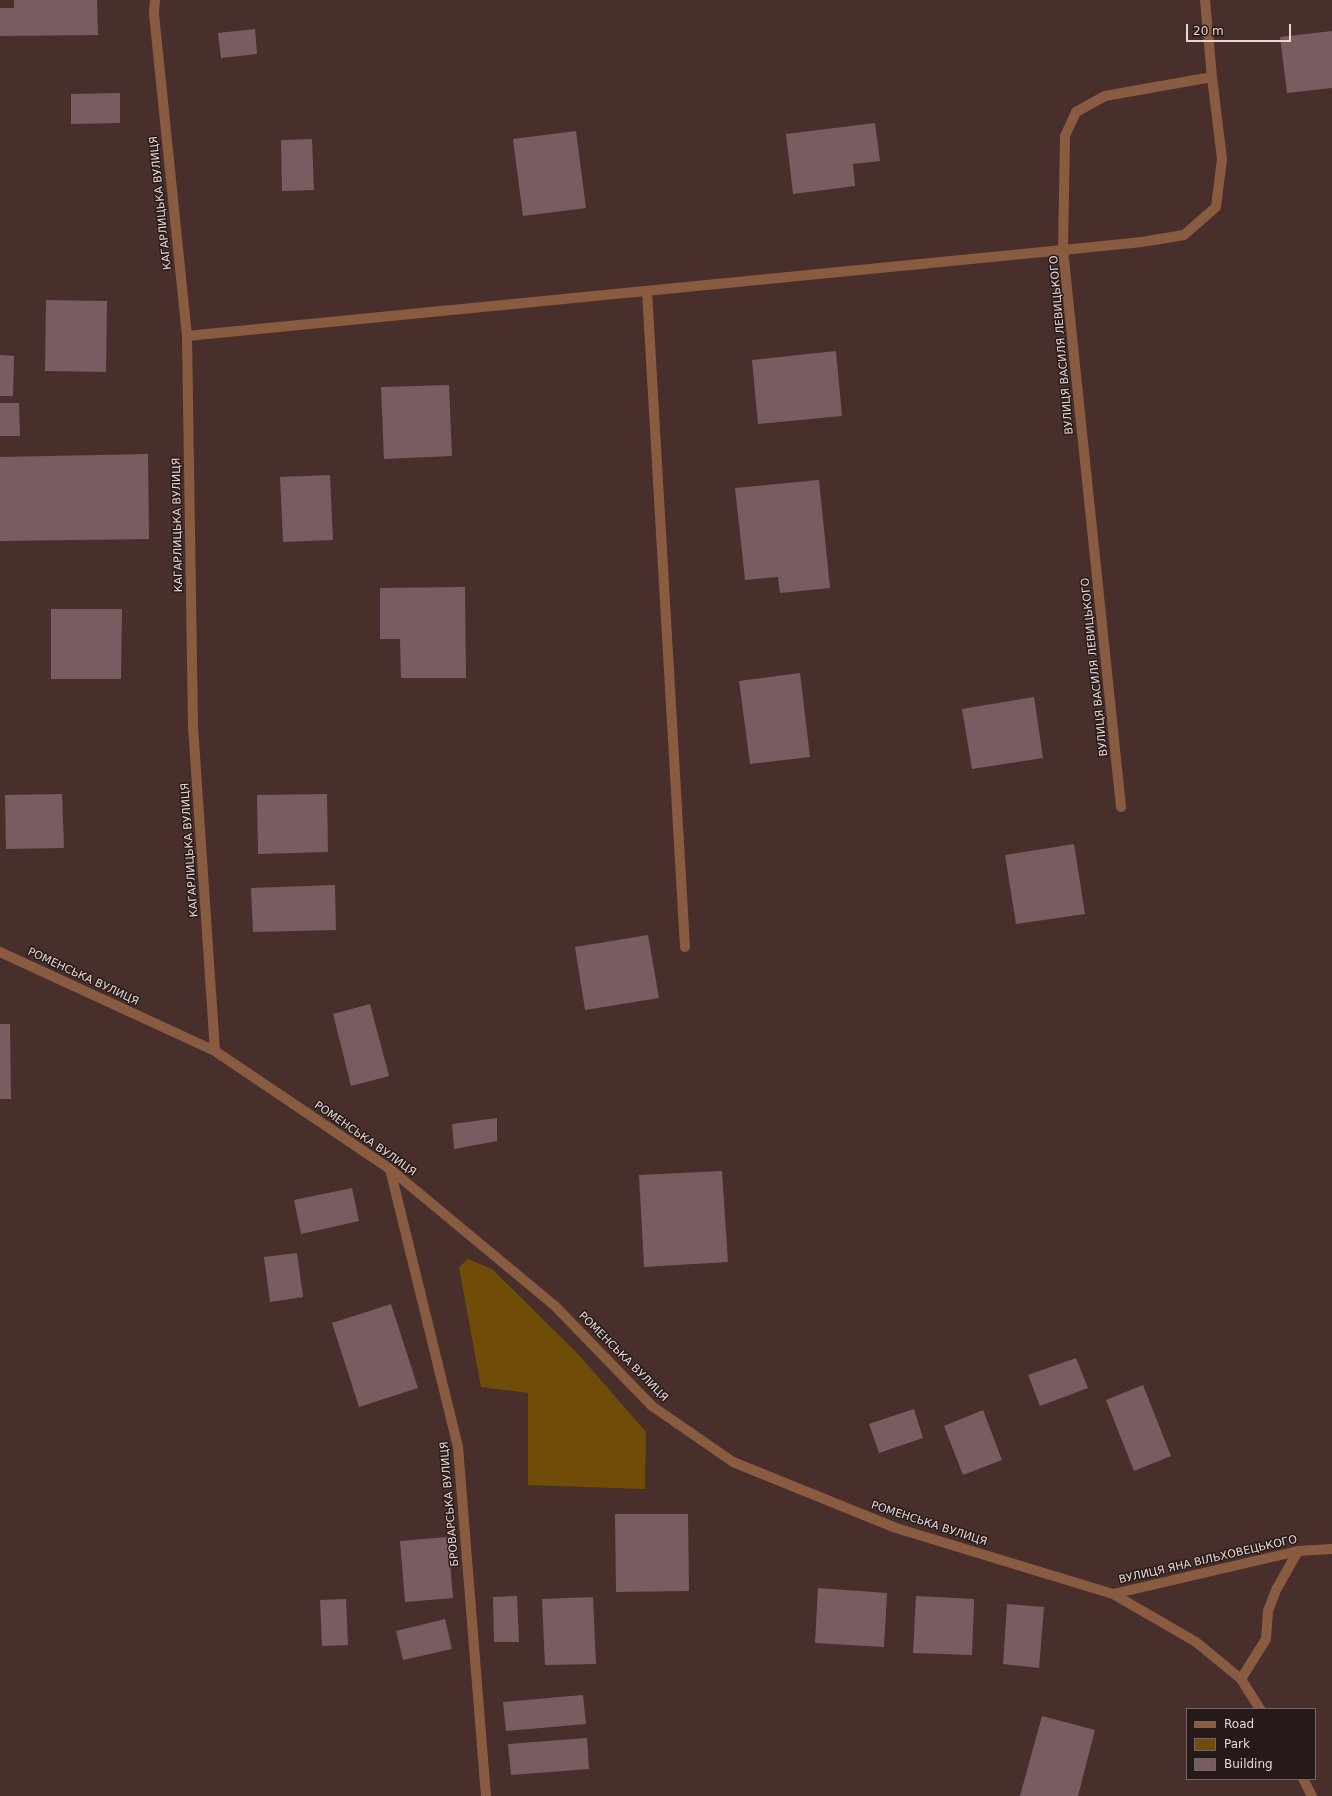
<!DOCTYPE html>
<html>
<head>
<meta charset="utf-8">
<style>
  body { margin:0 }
  #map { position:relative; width:1332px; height:1796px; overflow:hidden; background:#482f2b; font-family:"DejaVu Sans",sans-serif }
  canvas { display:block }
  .legend { position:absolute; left:1186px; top:1708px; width:130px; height:72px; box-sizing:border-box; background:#261a18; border:1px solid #736563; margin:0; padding:5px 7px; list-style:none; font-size:12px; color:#e7d6d4 }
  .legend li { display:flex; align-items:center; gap:8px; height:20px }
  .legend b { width:20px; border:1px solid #736563 }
  .scale { position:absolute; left:1186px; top:24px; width:105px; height:18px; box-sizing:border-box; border:2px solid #e7d6d4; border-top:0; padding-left:5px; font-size:12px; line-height:14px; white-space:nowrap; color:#e7d6d4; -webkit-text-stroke:3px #261a18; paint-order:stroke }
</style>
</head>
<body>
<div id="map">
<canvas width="1332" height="1796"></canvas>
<ul class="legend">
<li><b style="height:5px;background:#895c41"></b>Road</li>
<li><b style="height:11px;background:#704c09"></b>Park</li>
<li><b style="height:11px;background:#795c62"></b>Building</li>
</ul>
<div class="scale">20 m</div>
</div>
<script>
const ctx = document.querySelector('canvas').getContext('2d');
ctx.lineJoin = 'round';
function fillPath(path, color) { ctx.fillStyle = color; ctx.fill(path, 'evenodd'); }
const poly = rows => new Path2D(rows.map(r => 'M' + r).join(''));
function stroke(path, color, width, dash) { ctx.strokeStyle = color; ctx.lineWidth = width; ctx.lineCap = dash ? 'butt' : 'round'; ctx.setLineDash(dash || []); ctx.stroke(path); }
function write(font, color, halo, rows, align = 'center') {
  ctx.font = font + ' "DejaVu Sans",sans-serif'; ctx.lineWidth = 3; ctx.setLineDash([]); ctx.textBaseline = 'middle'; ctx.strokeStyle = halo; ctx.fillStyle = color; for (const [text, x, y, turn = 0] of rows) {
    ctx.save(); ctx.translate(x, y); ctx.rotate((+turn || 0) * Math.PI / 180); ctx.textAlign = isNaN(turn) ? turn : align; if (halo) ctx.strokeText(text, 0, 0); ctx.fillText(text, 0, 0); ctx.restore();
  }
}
const green = poly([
  [468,1259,492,1269,578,1354,646,1432,645,1489,528,1485,528,1393,481,1387,459,1267]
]);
const building = poly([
  [14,0,97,0,98,35,0,36,0,8,14,8],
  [255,29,257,54,221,58,218,33],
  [1332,31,1332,88,1287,93,1280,37],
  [120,93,120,123,71,124,71,94],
  [875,123,880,161,853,164,855,186,793,194,786,134],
  [576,131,586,208,523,216,513,139],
  [312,139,314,190,282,191,281,140],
  [46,300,107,301,106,372,45,371],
  [836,351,842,416,758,424,752,360],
  [0,355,14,356,13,396,0,396],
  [449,385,452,456,384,459,381,387],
  [0,403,19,403,20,436,0,436],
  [148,454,149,539,0,541,0,457],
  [330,475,333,540,283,542,280,477],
  [819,480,830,588,780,593,778,577,745,580,735,488],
  [465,587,466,678,401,678,400,639,380,639,380,588],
  [51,609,122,609,121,679,51,679],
  [800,673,810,757,750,764,739,681],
  [1034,697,1043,758,972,769,962,709],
  [62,794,64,848,6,849,5,795],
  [327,794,328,852,258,854,257,795],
  [1074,844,1085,914,1016,924,1005,855],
  [335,885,336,930,253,932,251,888],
  [648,935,659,998,585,1010,575,947],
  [370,1004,389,1076,351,1086,333,1014],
  [0,1024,10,1024,11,1099,0,1099],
  [497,1118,497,1141,454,1149,452,1124],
  [722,1171,728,1262,644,1267,639,1175],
  [352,1188,359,1221,301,1234,294,1200],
  [297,1253,303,1297,270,1302,264,1257],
  [391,1304,418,1388,359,1407,332,1323],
  [1076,1358,1088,1388,1040,1406,1028,1375],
  [1143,1385,1171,1456,1134,1471,1106,1400],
  [914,1409,923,1438,879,1453,869,1424],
  [983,1410,1002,1460,963,1475,944,1426],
  [615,1514,688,1514,689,1591,616,1592],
  [448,1537,453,1598,405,1602,400,1541],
  [818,1588,887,1593,884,1647,815,1643],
  [517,1596,519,1642,494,1642,493,1597],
  [916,1596,974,1599,972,1655,913,1653],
  [593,1597,596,1664,545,1665,542,1599],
  [346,1599,348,1645,322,1646,320,1600],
  [1007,1604,1044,1607,1039,1668,1003,1664],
  [445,1619,452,1649,403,1660,396,1631],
  [583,1695,586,1724,506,1731,503,1702],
  [1042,1716,1095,1730,1078,1796,1020,1796],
  [587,1738,589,1769,511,1775,508,1744]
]);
const lane = poly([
  [647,291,685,947],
  [187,336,1063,250,1065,136,1076,112,1105,96,1212,77],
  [1121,807,1063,250,1142,242,1184,235,1216,207,1222,159,1212,77,1205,0],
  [1241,1679,1266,1639,1268,1611,1276,1590,1298,1551]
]);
const street = poly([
  [155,0,154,14,187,336,193,726,215,1051],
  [0,952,215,1051,390,1169,555,1306,652,1406,733,1462,896,1528,1113,1594,1196,1642,1241,1679,1260,1709],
  [390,1169,458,1447,486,1796],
  [1113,1594,1298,1551,1332,1549],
  [1303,1779,1312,1796]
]);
const streetNames = [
  ["КАГАРЛИЦЬКА ВУЛИЦЯ",161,203,-96],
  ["ВУЛИЦЯ ВАСИЛЯ ЛЕВИЦЬКОГО",1062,345,-95],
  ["КАГАРЛИЦЬКА ВУЛИЦЯ",178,525,-91],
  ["ВУЛИЦЯ ВАСИЛЯ ЛЕВИЦЬКОГО",1095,667,-96],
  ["КАГАРЛИЦЬКА ВУЛИЦЯ",190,850,-94],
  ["РОМЕНСЬКА ВУЛИЦЯ",83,977,25],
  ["РОМЕНСЬКА ВУЛИЦЯ",365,1139,35],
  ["РОМЕНСЬКА ВУЛИЦЯ",623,1357,45],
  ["БРОВАРСЬКА ВУЛИЦЯ",450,1504,-95],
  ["РОМЕНСЬКА ВУЛИЦЯ",929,1524,18],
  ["ВУЛИЦЯ ЯНА ВІЛЬХОВЕЦЬКОГО",1208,1560,-13]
];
fillPath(green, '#704c09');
fillPath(building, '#795c62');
stroke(lane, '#895c41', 10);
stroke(street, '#895c41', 10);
write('11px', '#e7d6d4', '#261a18', streetNames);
</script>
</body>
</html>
